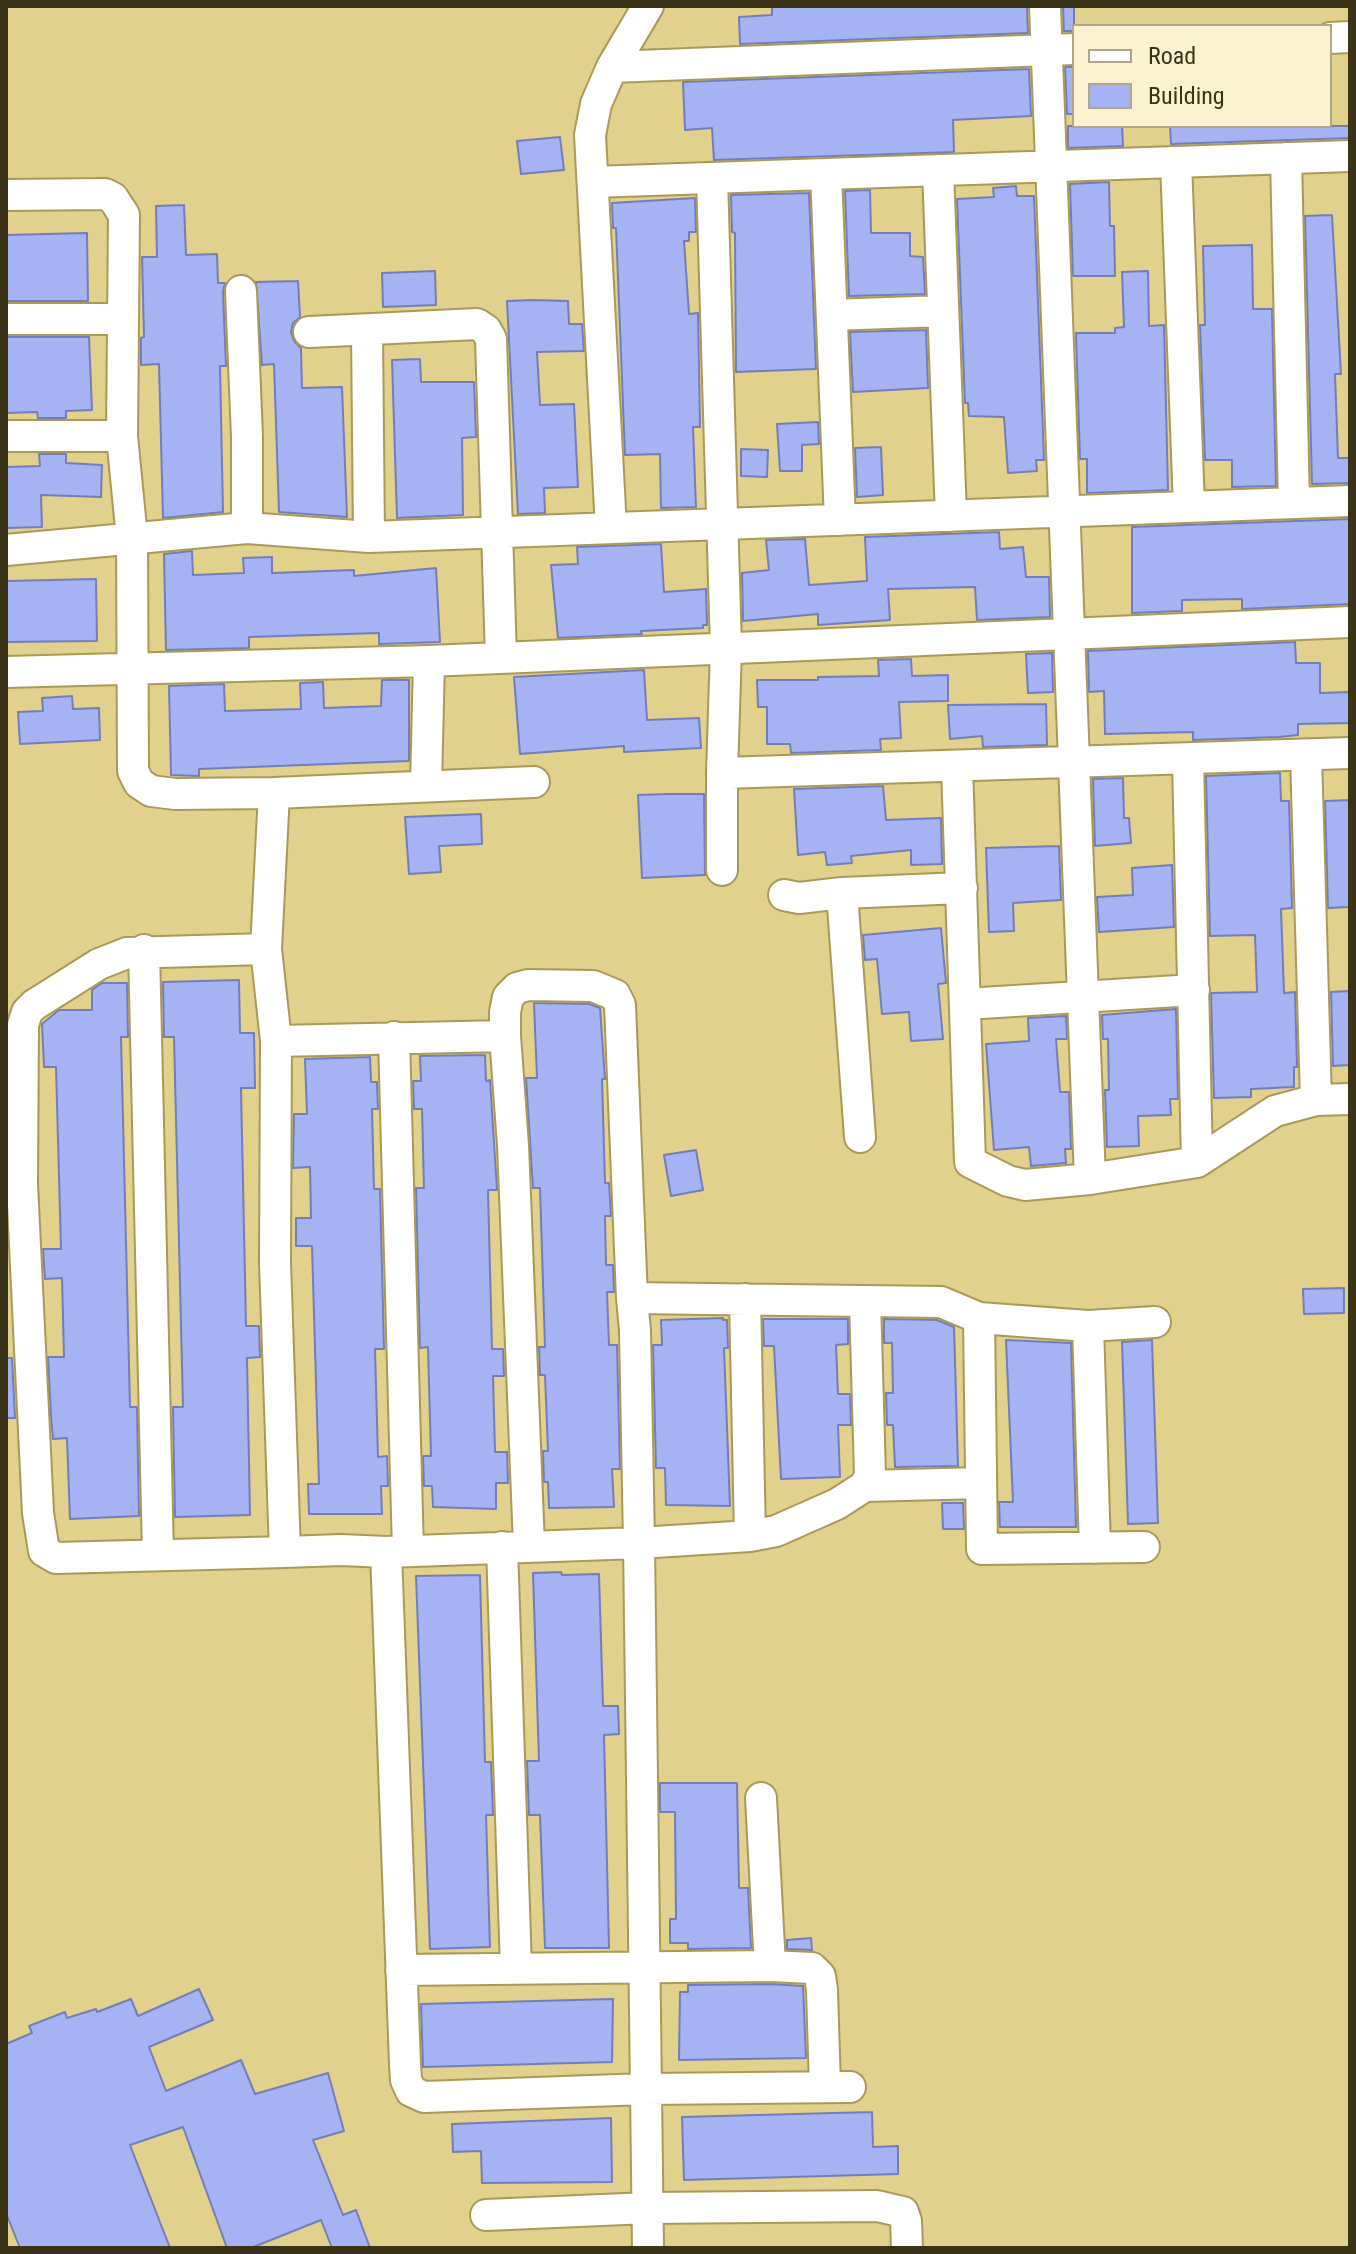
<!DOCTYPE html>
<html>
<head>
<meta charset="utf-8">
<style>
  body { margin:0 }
  #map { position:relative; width:1356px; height:2254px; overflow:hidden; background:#e2d08d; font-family:"Roboto Condensed",sans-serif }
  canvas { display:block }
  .frame { position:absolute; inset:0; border:8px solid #3b3318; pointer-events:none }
  .legend { position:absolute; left:1072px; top:24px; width:260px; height:104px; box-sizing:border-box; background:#faf2d0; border:2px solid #aea686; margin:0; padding:10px 14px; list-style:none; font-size:24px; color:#3b3318 }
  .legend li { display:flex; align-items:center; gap:16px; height:40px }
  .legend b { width:40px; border:2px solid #aea686 }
</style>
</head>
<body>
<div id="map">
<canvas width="1356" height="2254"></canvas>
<div class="frame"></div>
<ul class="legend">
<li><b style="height:10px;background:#fff"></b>Road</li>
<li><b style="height:22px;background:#a5b2f3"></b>Building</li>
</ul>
</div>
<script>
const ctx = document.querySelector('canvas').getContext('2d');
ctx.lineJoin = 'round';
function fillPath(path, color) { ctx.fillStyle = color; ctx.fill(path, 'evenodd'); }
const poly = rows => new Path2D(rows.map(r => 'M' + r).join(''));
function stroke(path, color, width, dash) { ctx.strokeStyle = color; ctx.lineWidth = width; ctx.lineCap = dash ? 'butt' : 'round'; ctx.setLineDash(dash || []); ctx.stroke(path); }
const building = poly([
  [772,6,1027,6,1028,33,740,44,739,17,772,15,772,6],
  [1063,6,1074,6,1074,31,1064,31,1063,6],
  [1065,67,1074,67,1074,114,1067,114,1065,67],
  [1029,69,1031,116,953,120,954,152,714,160,712,128,685,130,683,82,1029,69],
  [1068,126,1122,126,1123,146,1068,148,1068,126],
  [1170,126,1350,126,1350,138,1171,144,1170,126],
  [560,137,564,170,521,174,517,141,560,137],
  [1109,182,1110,226,1114,226,1115,276,1073,276,1070,184,1109,182],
  [1016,186,1017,196,1034,196,1044,460,1036,460,1037,471,1008,473,1004,417,969,416,968,403,965,403,957,199,994,197,993,188,1016,186],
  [870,190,871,233,910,233,910,256,923,257,925,294,849,296,845,191,870,190],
  [809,193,816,369,736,372,735,233,732,232,731,195,809,193],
  [695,198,696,232,689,232,689,241,684,241,689,314,698,313,700,427,693,427,696,507,661,508,660,454,625,455,616,228,613,228,612,203,695,198],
  [184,205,186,255,217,254,218,283,225,283,223,292,226,366,220,366,223,512,163,518,159,364,141,365,141,338,144,337,142,257,157,257,156,206,184,205],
  [1332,215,1341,374,1335,374,1338,458,1349,458,1350,483,1312,484,1305,216,1332,215],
  [87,233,88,301,6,301,6,235,87,233],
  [1252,245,1253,309,1272,309,1276,486,1232,487,1232,460,1205,460,1200,325,1205,325,1203,246,1252,245],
  [435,271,436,305,383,307,382,273,435,271],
  [1148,271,1149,326,1164,325,1168,490,1087,493,1087,459,1080,459,1076,333,1115,333,1115,328,1124,327,1122,272,1148,271],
  [298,281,300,317,293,323,291,332,294,341,301,348,302,388,342,387,347,517,279,512,274,364,262,365,256,282,298,281],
  [534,300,568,301,569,324,582,324,584,351,537,352,540,405,574,404,578,487,544,488,545,513,518,514,507,301,534,300],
  [926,330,928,388,853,392,850,332,926,330],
  [6,337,89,337,92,410,66,411,66,418,38,418,37,412,6,413,6,337],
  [420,359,421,382,474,382,476,437,462,438,463,515,397,518,392,360,420,359],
  [818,422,819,444,802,445,802,471,780,471,777,424,818,422],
  [881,447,883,495,857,497,855,448,881,447],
  [741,449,768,450,767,477,741,476,741,449],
  [39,454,66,454,66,463,102,465,101,497,41,495,42,527,6,528,6,467,40,466,39,454],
  [1350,519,1350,604,1242,609,1242,599,1182,600,1182,611,1132,613,1132,527,1350,519],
  [999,532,1000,549,1023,547,1026,577,1049,577,1050,617,977,620,975,587,888,589,890,620,818,625,818,614,743,621,742,573,769,570,766,540,805,539,809,585,867,581,865,537,999,532],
  [661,544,664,592,706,589,707,625,703,625,703,628,641,631,642,634,558,638,551,565,578,564,577,547,661,544],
  [192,551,193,575,244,573,243,558,272,557,272,573,354,570,354,576,436,568,440,642,379,644,379,633,249,637,249,648,166,650,164,554,192,551],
  [96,579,97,641,6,642,6,581,96,579],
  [1295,642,1296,663,1320,663,1320,693,1350,692,1350,723,1298,724,1298,735,1279,737,1193,740,1193,732,1105,734,1104,691,1089,692,1088,651,1295,642],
  [1052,653,1053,692,1028,693,1026,654,1052,653],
  [911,659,912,676,948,675,948,701,899,702,901,738,880,739,881,750,791,753,790,744,767,744,767,707,758,707,757,680,818,680,818,677,879,676,878,660,911,659],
  [644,670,647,720,699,718,701,748,624,752,624,746,520,754,514,677,644,670],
  [382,680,409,680,409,761,199,769,199,776,171,775,169,686,224,684,225,711,301,709,300,683,323,682,324,708,381,706,382,680],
  [72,696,73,709,99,708,100,740,20,744,18,712,43,711,42,698,72,696],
  [1046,704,1047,745,983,747,982,736,950,739,948,705,1046,704],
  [1280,773,1281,801,1289,801,1292,908,1281,909,1284,993,1295,992,1297,1067,1294,1067,1294,1087,1251,1089,1251,1097,1214,1098,1211,993,1257,992,1255,935,1210,936,1206,776,1280,773],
  [1123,778,1124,818,1129,818,1131,843,1095,846,1093,779,1123,778],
  [883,786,886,820,941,818,942,864,911,865,911,850,851,856,852,863,827,865,825,852,798,855,794,789,883,786],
  [668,794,704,794,705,875,642,878,638,795,668,794],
  [1350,800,1350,907,1328,908,1325,801,1350,800],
  [481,814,482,844,439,846,441,872,409,874,405,817,481,814],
  [1059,846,1061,900,1013,903,1014,931,989,932,986,848,1059,846],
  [1172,865,1174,927,1099,932,1097,897,1133,895,1132,868,1172,865],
  [941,928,946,983,938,984,943,1039,911,1041,909,1012,882,1014,877,959,865,960,863,935,941,928],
  [239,980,240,1033,254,1033,255,1088,241,1088,246,1326,259,1326,260,1357,247,1358,250,1515,175,1517,173,1407,183,1407,174,1037,164,1037,163,982,239,980],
  [102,983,127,983,128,1037,121,1037,130,1407,137,1407,139,1516,70,1519,67,1438,53,1439,51,1416,48,1357,64,1357,62,1278,45,1279,43,1249,61,1249,56,1067,44,1067,42,1024,59,1010,92,1010,92,990,102,983],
  [1350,991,1350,1065,1333,1066,1331,992,1350,991],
  [534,1003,589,1004,600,1008,605,1079,602,1079,605,1183,609,1183,611,1216,605,1216,606,1265,613,1265,614,1292,607,1292,609,1345,617,1345,620,1469,612,1469,614,1507,549,1508,548,1482,544,1482,543,1451,548,1451,545,1375,540,1375,539,1347,545,1347,540,1188,533,1188,526,1078,537,1078,534,1003],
  [1176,1009,1178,1099,1170,1099,1171,1115,1138,1116,1139,1146,1107,1147,1105,1090,1109,1090,1108,1039,1103,1039,1102,1015,1176,1009],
  [1066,1016,1067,1039,1056,1039,1060,1092,1069,1092,1071,1149,1065,1149,1066,1163,1031,1166,1029,1147,994,1150,986,1044,1029,1041,1028,1018,1066,1016],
  [485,1055,486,1081,490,1080,497,1190,488,1190,492,1349,503,1349,504,1376,493,1376,495,1452,507,1452,508,1483,496,1483,496,1509,433,1507,432,1486,424,1486,423,1456,431,1456,428,1347,420,1348,416,1188,424,1188,422,1109,414,1109,413,1081,421,1081,420,1056,485,1055],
  [370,1057,371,1082,377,1082,378,1109,372,1109,374,1189,380,1189,384,1349,375,1349,378,1457,387,1456,388,1486,381,1486,382,1514,309,1514,308,1484,319,1484,312,1246,296,1246,296,1218,311,1218,310,1167,293,1168,294,1114,307,1114,305,1059,370,1057],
  [696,1150,703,1190,671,1196,664,1155,696,1150],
  [1344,1288,1344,1313,1304,1314,1303,1289,1344,1288],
  [723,1318,723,1320,727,1320,728,1348,724,1348,730,1506,666,1505,665,1468,656,1468,653,1345,662,1345,661,1320,723,1318],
  [763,1319,848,1319,848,1344,836,1345,838,1394,850,1394,851,1425,838,1425,840,1477,781,1479,774,1346,764,1346,763,1319],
  [884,1319,937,1320,954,1327,958,1466,895,1467,893,1425,887,1425,886,1393,893,1393,892,1343,884,1343,884,1319],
  [1006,1340,1071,1343,1076,1527,1000,1527,999,1502,1013,1502,1006,1340],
  [1152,1340,1158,1523,1128,1524,1122,1342,1152,1340],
  [6,1358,12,1358,15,1418,6,1418,6,1358],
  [942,1503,963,1503,964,1529,943,1529,942,1503],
  [561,1572,562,1575,599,1574,603,1706,618,1706,619,1734,604,1735,609,1948,545,1948,540,1815,529,1815,527,1761,539,1761,533,1573,561,1572],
  [480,1575,485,1762,491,1762,493,1815,486,1815,490,1947,430,1949,416,1576,480,1575],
  [660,1783,737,1783,739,1888,748,1888,751,1948,688,1949,688,1943,670,1943,670,1919,676,1919,675,1812,660,1812,660,1783],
  [811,1938,812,1950,787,1949,787,1940,811,1938],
  [770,1984,803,1986,806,2058,679,2060,680,1992,688,1992,688,1985,770,1984],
  [199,1989,213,2020,149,2047,166,2091,241,2060,255,2094,328,2073,344,2131,313,2140,343,2215,356,2210,370,2248,332,2248,321,2220,251,2248,227,2248,183,2127,130,2145,170,2248,20,2248,6,2213,6,2044,32,2033,29,2026,65,2012,67,2018,96,2009,97,2012,131,1999,138,2016,199,1989],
  [613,1999,612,2062,423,2067,421,2004,613,1999],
  [872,2112,873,2147,898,2146,898,2174,684,2180,682,2117,872,2112],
  [611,2118,612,2182,482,2183,481,2151,453,2152,452,2124,611,2118]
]);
const minor = poly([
  [1045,6,1090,1179],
  [1330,38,1350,37],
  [612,67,1074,49],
  [1286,158,1294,503],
  [1176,162,1189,507],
  [938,170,951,516],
  [826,174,840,520],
  [712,178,726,648,722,773,722,870],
  [593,182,1350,156],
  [6,195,105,194,113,198,124,215,122,436,132,538,133,771,139,783,151,791,175,794,274,793,534,782],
  [241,291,247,437,247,528],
  [832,315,943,311],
  [6,319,121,319],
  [367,330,369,537],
  [309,332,477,324,486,330,491,339,501,658],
  [6,436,122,436],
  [611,528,590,135,596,104,612,67,648,6],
  [6,550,247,528,369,537,1350,501],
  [6,672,429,661,1350,622],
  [1306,755,1316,1100],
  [1188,759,1197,1162],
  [957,766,970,1162,1008,1181,1025,1185,1090,1179,1197,1162,1275,1111,1316,1100,1350,1099],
  [722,773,1350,753],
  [426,785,429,661],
  [274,793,266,949,276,1041,275,1263,285,1552,341,1550,386,1552,639,1543,635,1331,632,1298,941,1302,979,1318,1088,1326,1155,1322],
  [842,893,860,1137],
  [784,895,799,898,842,893,962,888],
  [266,949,127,953,99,964,34,1005,27,1012,23,1025,22,1184,38,1513,44,1551,56,1558,285,1552],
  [144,950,158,1554],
  [965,1004,1194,990],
  [505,1036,505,1012,508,997,517,988,528,985,593,986,615,995,620,1005,632,1298],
  [394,1037,408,1551],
  [276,1041,505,1036,513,1145,529,1546],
  [745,1299,750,1536],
  [979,1318,982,1549,1144,1547],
  [1088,1326,1095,1548],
  [865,1486,981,1483],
  [502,1547,516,1968],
  [386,1552,405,2064,406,2080,411,2091,424,2097,646,2089,850,2087],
  [761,1798,770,1966],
  [401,1970,770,1966,812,1968,820,1976,822,1990,825,2087],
  [486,2215,648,2208,877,2206,903,2212,906,2221,907,2248],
  [648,2248,639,1543,750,1536,776,1531,837,1504,865,1486,870,1475,865,1301]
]);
fillPath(building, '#a5b2f3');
stroke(building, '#737eb7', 2);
stroke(minor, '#aa9957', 34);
stroke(minor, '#fff', 30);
</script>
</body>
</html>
